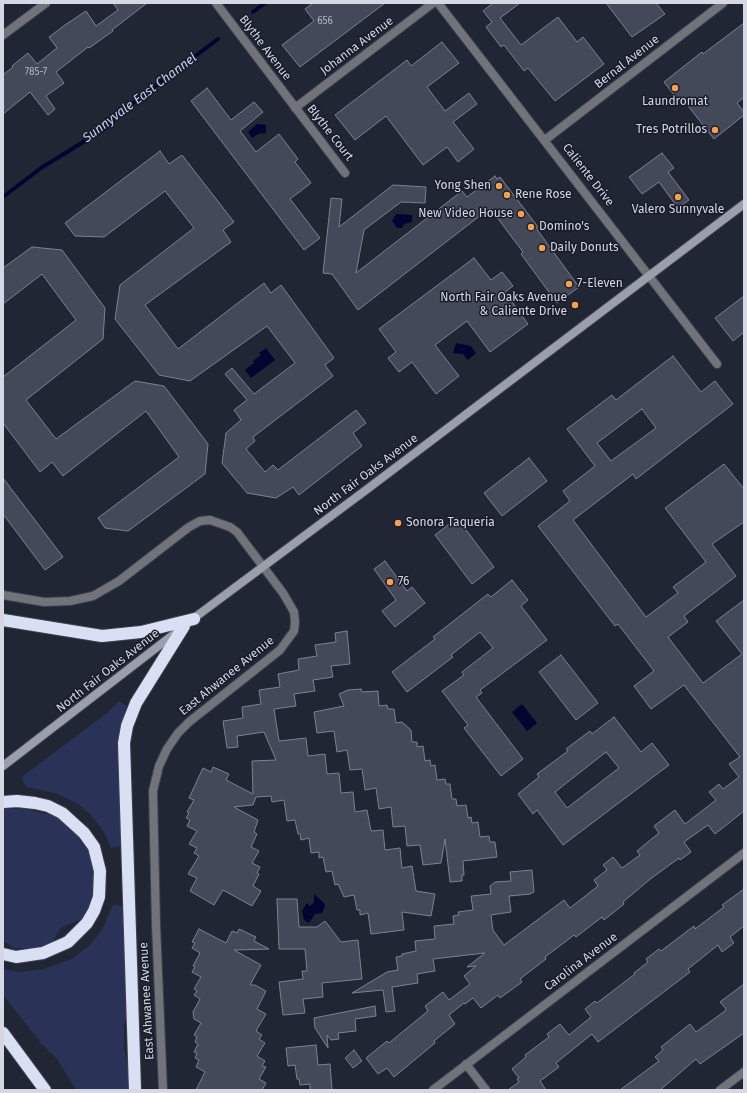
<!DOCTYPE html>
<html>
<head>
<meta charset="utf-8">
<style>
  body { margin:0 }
  #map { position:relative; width:747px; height:1093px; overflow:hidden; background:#212635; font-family:"Fira Sans",sans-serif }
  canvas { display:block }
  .frame { position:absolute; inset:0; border:4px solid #d5d8e2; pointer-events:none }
</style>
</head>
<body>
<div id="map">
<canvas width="747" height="1093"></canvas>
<div class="frame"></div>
</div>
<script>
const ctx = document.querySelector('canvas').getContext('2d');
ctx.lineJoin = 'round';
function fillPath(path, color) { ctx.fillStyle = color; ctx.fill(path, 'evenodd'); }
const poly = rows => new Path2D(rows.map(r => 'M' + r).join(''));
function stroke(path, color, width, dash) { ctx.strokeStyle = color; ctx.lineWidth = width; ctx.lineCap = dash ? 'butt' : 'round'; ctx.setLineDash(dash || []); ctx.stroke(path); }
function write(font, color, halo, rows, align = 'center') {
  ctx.font = font + ' "Fira Sans",sans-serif'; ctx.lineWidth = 3; ctx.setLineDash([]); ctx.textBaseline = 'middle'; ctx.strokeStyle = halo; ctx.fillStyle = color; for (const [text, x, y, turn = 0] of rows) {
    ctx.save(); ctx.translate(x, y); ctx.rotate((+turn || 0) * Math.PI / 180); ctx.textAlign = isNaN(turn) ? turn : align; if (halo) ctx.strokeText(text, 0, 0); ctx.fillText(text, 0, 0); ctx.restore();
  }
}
const green = poly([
  [119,701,129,708,122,846,111,848,104,832,91,815,78,804,58,794,26,787,22,779,23,776,107,713],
  [3,809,27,809,54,816,70,824,91,852,94,867,93,893,87,911,82,919,60,928,52,944,34,948,14,948,3,941],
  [113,905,125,906,129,1009,124,1024,124,1049,132,1080,132,1090,76,1090,57,1059,41,1043,3,995,3,969,20,972,44,969,72,959,89,946,102,930]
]);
const water = poly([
  [257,124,266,125,266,133,258,134,252,138,248,132],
  [396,214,412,215,412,222,404,224,402,228,397,228,392,221],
  [456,343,471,346,476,353,468,360,463,354,453,353],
  [266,348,275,360,251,378,245,370,254,363,253,361,261,355,259,353],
  [522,704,537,723,527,731,512,712],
  [314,894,324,903,325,906,322,913,315,914,309,923,304,920,302,911,307,903,310,906,314,902]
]);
const stream = poly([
  [253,12,265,3],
  [3,197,41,168,106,128,117,115,218,39]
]);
const building = poly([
  [113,3,147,3,112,30,113,31,89,48,88,47,56,72,64,83,46,96,55,109,48,115,30,92,3,114,3,75,13,67,12,66,28,53,37,64,57,48,49,37,65,25,86,11,96,26,118,10,113,3],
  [313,3,385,3,300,67,282,45,314,21,305,9,313,3],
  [493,3,520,3,500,18,521,45,558,17,577,42,583,37,604,64,555,101,528,68,524,71,504,45,501,47,486,27,492,22,483,11,493,3],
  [606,3,656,3,665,14,632,37,606,3],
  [744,23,744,97,737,103,744,112,744,115,714,139,681,97,678,100,664,82,702,52,703,54,744,23],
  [442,42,459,63,427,87,445,111,469,93,477,104,453,122,474,149,458,162,447,147,423,165,386,116,355,140,335,115,407,60,411,66,442,42],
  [207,88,231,120,254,102,263,112,240,131,256,152,279,134,298,159,295,162,311,183,290,199,320,238,304,250,191,101,207,88],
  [160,151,169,164,182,155,234,222,223,230,231,242,145,305,178,349,264,283,271,293,281,285,334,358,325,365,333,376,253,437,255,441,246,449,265,472,273,465,278,470,356,410,366,423,353,433,362,446,299,495,293,487,276,498,247,493,222,463,226,433,241,420,234,410,247,400,225,374,232,368,254,394,295,363,267,326,190,381,159,375,115,319,120,285,194,228,165,191,104,237,75,236,65,223,160,151],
  [662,153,674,168,668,172,689,200,678,208,659,182,642,194,629,177,662,153],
  [495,176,497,179,500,177,538,227,536,228,579,287,557,303,521,254,523,252,490,208,358,310,332,274,323,273,331,198,342,199,339,227,393,185,426,187,425,203,401,202,364,230,356,273,462,191,467,197,495,176],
  [32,247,62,250,105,308,103,339,26,400,56,439,135,381,164,386,208,444,205,474,128,531,105,528,98,518,179,457,146,411,63,476,52,462,40,472,3,423,3,377,76,320,42,274,3,304,3,268,32,247],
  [474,258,491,280,502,272,513,286,505,292,528,324,490,352,467,321,435,345,459,376,436,394,412,362,399,372,388,358,396,352,379,329,474,258],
  [744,296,744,332,733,341,715,318,744,296],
  [673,356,701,392,715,381,733,404,636,479,633,474,573,520,646,617,678,593,673,587,706,562,665,508,724,464,744,489,744,522,712,544,736,576,684,616,688,622,668,637,703,683,742,654,716,621,744,600,744,811,715,834,708,825,684,842,691,852,680,860,679,858,649,880,623,902,624,904,604,920,602,917,576,937,574,935,545,957,546,959,520,979,522,982,500,998,498,995,481,1008,473,998,465,1004,464,1003,449,1015,455,1024,434,1041,435,1043,394,1077,387,1068,378,1074,366,1058,387,1041,389,1043,428,1011,425,1006,443,992,449,1000,470,984,464,976,476,966,467,967,485,953,433,959,435,971,417,974,418,983,392,987,395,1011,386,1012,383,990,352,993,387,972,398,970,396,957,402,956,402,954,416,951,415,941,435,939,434,926,454,924,453,916,459,915,458,912,473,910,471,896,491,894,490,886,495,882,511,881,510,872,532,870,534,892,531,893,531,894,509,896,511,912,491,915,493,930,504,945,564,900,570,908,598,886,594,880,607,870,603,865,613,857,622,868,640,855,637,851,659,833,654,826,675,810,685,824,716,800,709,792,719,784,723,789,739,777,729,764,740,757,684,685,651,709,634,686,654,671,618,624,615,626,538,526,570,501,563,491,595,466,567,429,612,395,616,400,673,356],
  [642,409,656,428,611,461,597,443,642,409],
  [529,458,547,481,502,516,484,493,529,458],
  [3,478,63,557,45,570,3,514,3,478],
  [457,518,494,567,472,584,435,535,457,518],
  [385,561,407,591,412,587,425,603,395,627,382,611,396,600,374,569,385,561],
  [512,580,528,600,521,606,547,640,480,690,482,693,476,697,523,759,501,776,464,728,468,725,442,691,464,675,462,672,493,648,480,632,451,655,453,657,407,692,392,672,435,639,433,637,488,594,491,597,512,580],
  [347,631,350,664,331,666,333,677,313,680,315,691,294,694,296,706,274,709,279,741,306,738,308,756,325,754,327,774,339,773,341,793,353,792,355,812,367,810,371,831,383,830,385,850,400,848,402,868,412,866,416,891,435,894,431,916,402,912,404,930,371,934,368,913,360,915,360,910,357,910,354,895,344,897,338,884,335,885,332,871,326,872,323,857,319,858,319,852,311,853,309,838,301,840,300,834,298,834,295,820,287,821,284,800,272,802,271,796,256,797,253,805,234,807,258,820,254,832,257,834,251,847,259,851,252,863,260,867,257,873,259,874,253,886,261,891,252,906,223,890,214,905,190,891,197,878,188,874,199,856,194,853,197,848,189,844,197,831,187,826,190,820,186,818,189,813,187,812,194,800,189,798,203,768,211,772,213,767,229,774,226,780,253,794,252,761,276,760,264,732,237,736,238,747,227,748,223,721,243,718,242,707,261,704,259,690,280,687,278,674,299,670,298,659,317,656,315,645,336,642,335,633,347,631],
  [561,655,598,703,576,720,539,672,561,655],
  [361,689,362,692,378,691,379,706,387,705,388,709,394,709,396,723,402,722,411,730,412,742,417,742,417,747,423,746,425,761,430,760,431,766,435,765,437,780,445,779,446,784,450,784,452,799,456,799,457,806,466,805,468,818,471,817,472,823,478,822,480,837,489,836,490,842,495,842,497,857,463,861,464,875,462,875,462,881,450,882,445,839,441,863,423,865,420,845,407,846,405,826,393,827,391,807,379,809,376,788,365,790,362,769,350,770,347,750,337,752,334,731,317,733,314,712,344,706,339,694,348,690,361,689],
  [614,717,641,752,652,743,669,765,563,845,537,810,533,814,518,794,539,777,537,774,568,751,566,749,590,731,592,734,614,717],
  [606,752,619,768,567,808,555,792,606,752],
  [744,889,744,926,730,937,734,943,722,952,718,945,688,969,690,972,598,1042,592,1034,556,1063,559,1067,540,1081,546,1090,508,1090,519,1082,517,1079,519,1078,512,1069,526,1057,525,1055,549,1037,547,1034,560,1024,569,1035,591,1017,585,1009,595,1001,597,1003,635,974,634,973,648,962,646,959,659,949,661,951,694,926,695,929,724,907,722,905,744,889],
  [277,899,297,899,299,927,317,927,325,921,341,942,358,940,362,979,322,983,323,997,303,999,305,1013,283,1015,279,982,303,979,302,971,307,971,305,949,279,949,277,899],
  [199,929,226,943,232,931,237,933,239,929,256,937,254,941,269,949,234,950,261,965,250,985,255,985,266,991,257,1009,266,1014,256,1031,262,1035,259,1039,265,1043,257,1056,265,1061,262,1066,266,1067,259,1079,266,1083,262,1090,196,1090,205,1072,196,1067,199,1060,195,1058,197,1053,194,1052,198,1044,195,1042,197,1037,194,1035,201,1023,194,1019,193,1012,200,999,194,995,197,991,194,989,201,977,192,972,195,967,193,966,200,953,192,948,195,943,192,942,199,929],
  [744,984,744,1033,700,1064,696,1059,660,1090,620,1090,659,1061,655,1057,663,1050,661,1047,690,1024,696,1032,725,1011,726,1009,720,1002,744,984],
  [375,1006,376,1016,355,1019,356,1031,338,1033,339,1039,331,1040,327,1035,328,1048,315,1028,314,1018,375,1006],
  [316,1045,318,1065,330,1064,332,1090,310,1090,310,1084,300,1085,299,1079,297,1079,295,1065,288,1066,286,1048,316,1045],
  [354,1050,362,1061,353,1068,345,1058,354,1050]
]);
const minor = poly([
  [216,3,345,173],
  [438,3,717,364],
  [3,35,46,3],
  [295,108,433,3],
  [545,140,723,3],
  [466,1064,486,1090],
  [433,1090,744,853],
  [720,1090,744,1072]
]);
const tertiary = poly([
  [3,595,44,602,70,601,93,596,119,581,189,527,200,521,210,520,230,527,237,532,283,593,294,612,295,622,294,631,280,650,189,722,178,733,167,749,159,766,153,791,156,925,163,1090]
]);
const secondary = poly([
  [190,621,366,490,744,204],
  [3,766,178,631]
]);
const motorway = poly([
  [3,620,102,636,141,632,194,619],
  [3,802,17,801,35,803,48,806,62,813,84,833,94,847,100,871,99,897,94,911,87,923,68,942,43,953,16,957,3,954],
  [3,1033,45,1090],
  [135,1090,124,743,127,726,136,703,184,626]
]);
const markers = [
  [675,88,4,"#f8a04c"],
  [715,130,4,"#f8a04c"],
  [499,186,4,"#f8a04c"],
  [507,195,4,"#f8a04c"],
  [678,197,4,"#f8a04c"],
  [521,214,4,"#f8a04c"],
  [531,227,4,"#f8a04c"],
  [542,248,4,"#f8a04c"],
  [569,284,4,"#f8a04c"],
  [575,305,4,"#f8a04c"],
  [398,523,4,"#f8a04c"],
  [390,582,4,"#f8a04c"]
];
const numberNames = [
  ["656",325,21],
  ["785-7",36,72]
];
const streetNames = [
  ["Johanna Avenue",357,46,-37],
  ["Blythe Avenue",265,48,53],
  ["Bernal Avenue",627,62,-38],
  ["Blythe Court",330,133,52],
  ["Caliente Drive",588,175,52],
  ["North Fair Oaks Avenue",366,475,-37],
  ["North Fair Oaks Avenue",108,671,-38],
  ["East Ahwanee Avenue",227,676,-39],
  ["Carolina Avenue",581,962,-37],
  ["East Ahwanee Avenue",147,1001,-93]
];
const poiNames = [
  ["Laundromat",675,102,"center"],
  ["Tres Potrillos",707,130,"right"],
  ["Yong Shen",491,186,"right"],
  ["Rene Rose",515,195],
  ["Valero Sunnyvale",678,210,"center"],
  ["New Video House",513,214,"right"],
  ["Domino's",539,227],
  ["Daily Donuts",550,248],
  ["7-Eleven",577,284],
  ["North Fair Oaks Avenue",567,298,"right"],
  ["& Caliente Drive",567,312,"right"],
  ["Sonora Taqueria",406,523],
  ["76",398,582]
];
const waterNames = [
  ["Sunnyvale East Channel",140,98,-37]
];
fillPath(green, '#2a3357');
fillPath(water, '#040430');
stroke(stream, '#040430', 4);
fillPath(building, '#44495a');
stroke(building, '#7b8193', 1);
stroke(minor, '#3e4251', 10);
stroke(tertiary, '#3e4251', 10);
stroke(secondary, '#3e4251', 10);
stroke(motorway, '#3e4251', 14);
stroke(minor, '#71737b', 8);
stroke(tertiary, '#71737b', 8);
stroke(secondary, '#9b9fac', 8);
stroke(motorway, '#dae0f4', 12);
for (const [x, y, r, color] of markers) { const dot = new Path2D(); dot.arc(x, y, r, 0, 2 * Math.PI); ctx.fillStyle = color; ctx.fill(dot); stroke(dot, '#181c2a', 1.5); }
write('10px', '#b1b4c0', null, numberNames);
write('12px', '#d5d8e2', '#181c2a', streetNames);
write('12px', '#d5d8e2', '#181c2a', poiNames, 'left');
write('italic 13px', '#c6d0f0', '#181c2a', waterNames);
</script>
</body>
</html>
